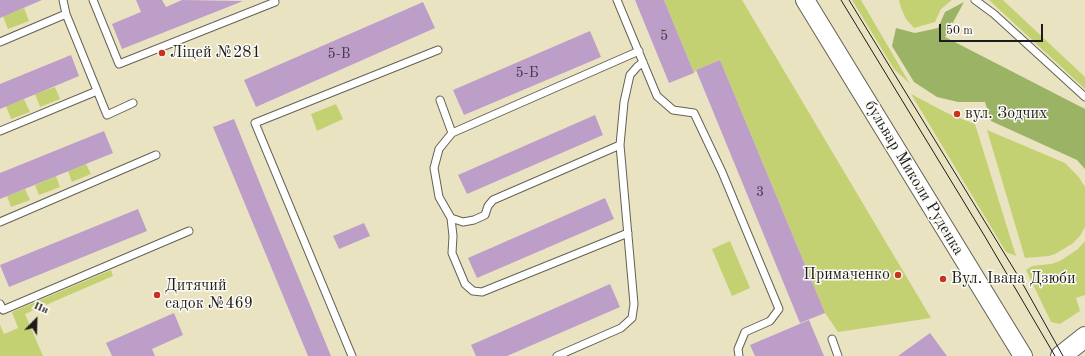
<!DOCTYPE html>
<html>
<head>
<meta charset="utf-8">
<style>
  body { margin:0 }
  #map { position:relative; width:1085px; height:356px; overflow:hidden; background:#eae3c1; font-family:"Old Standard TT",serif }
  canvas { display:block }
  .north { position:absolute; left:16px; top:300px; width:40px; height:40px; -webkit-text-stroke:3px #fdfcf7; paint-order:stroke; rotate:23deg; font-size:11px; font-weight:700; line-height:16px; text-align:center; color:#1c1c1c }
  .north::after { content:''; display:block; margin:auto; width:14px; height:18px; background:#1c1c1c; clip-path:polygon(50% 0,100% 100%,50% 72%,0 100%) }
  .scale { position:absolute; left:939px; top:24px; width:104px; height:18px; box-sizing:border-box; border:2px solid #1c1c1c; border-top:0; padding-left:5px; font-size:12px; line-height:14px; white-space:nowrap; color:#1c1c1c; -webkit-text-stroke:3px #fdfcf7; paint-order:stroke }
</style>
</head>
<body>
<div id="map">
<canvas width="1085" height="356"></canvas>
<div class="north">Пн</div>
<div class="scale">50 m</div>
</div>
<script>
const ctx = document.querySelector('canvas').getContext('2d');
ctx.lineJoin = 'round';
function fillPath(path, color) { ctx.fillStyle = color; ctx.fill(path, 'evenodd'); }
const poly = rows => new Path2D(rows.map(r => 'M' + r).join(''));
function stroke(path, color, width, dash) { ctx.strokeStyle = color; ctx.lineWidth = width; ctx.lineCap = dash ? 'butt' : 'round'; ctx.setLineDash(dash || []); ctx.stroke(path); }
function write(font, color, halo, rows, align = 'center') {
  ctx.font = font + ' "Old Standard TT",serif'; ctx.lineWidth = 3; ctx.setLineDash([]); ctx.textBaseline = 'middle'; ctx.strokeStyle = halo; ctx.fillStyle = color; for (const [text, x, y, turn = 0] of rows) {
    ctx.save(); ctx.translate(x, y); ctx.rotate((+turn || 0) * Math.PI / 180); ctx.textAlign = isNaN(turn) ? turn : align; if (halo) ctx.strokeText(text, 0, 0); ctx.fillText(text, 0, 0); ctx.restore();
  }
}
const green = poly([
  [664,0,742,0,931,318,838,332,825,313,720,60,696,70,694,73],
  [852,0,861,0,910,84,894,69],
  [899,0,952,0,941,9,935,22,914,28,906,19,901,8],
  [989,0,1003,0,1085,77,1085,89],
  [24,8,29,21,8,29,3,16],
  [55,87,60,99,40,107,35,94],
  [911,94,947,113,975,124,1016,256,1006,252],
  [24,99,30,112,11,119,6,106],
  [336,104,343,119,317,131,311,114],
  [987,130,1065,163,1078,176,1085,187,1085,227,1080,236,1072,244,1055,254,1049,256,1025,258],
  [86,164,91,174,72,182,68,171],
  [56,176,60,187,39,195,35,185],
  [25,189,30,200,11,207,7,196],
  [730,241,750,288,732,296,712,249],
  [1084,242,1085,243,1085,295,1076,298,1080,311,1060,324,1051,322,1026,270,1032,266,1051,264,1060,261,1078,249],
  [111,270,113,276,25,314,43,356,0,356,0,325,4,334,18,328,12,312]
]);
const forest = poly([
  [964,2,945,37,1085,109,1085,169,1077,160,991,121,985,102,958,102,937,97,914,82,892,46,896,28,915,33,938,28,945,12]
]);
const building = poly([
  [0,0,42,0,0,18],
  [136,0,162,0,166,7,182,0,243,1,122,49,112,24,141,12],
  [635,0,664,0,694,73,669,83],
  [423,2,435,28,256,107,244,80],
  [590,31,601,57,464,115,453,90],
  [71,55,79,76,0,109,0,84],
  [720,60,825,313,800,323,696,70],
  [595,115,603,135,467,194,458,175],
  [234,119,265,196,331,356,308,356,213,127],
  [104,131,113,153,0,199,0,173],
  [605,198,614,219,477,278,468,258],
  [138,209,147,231,9,287,0,265],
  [364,223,370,236,339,249,333,236],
  [610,284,620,307,507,356,476,356,471,345],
  [174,313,183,335,152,349,155,356,112,356,106,343],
  [809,320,824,356,755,356,750,345],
  [930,333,947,356,898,356]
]);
const service = poly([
  [63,0,66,14,107,115,133,103],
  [93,0,119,64,275,2,274,0],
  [617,0,657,96,673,110,694,113,722,172,779,309,770,321,745,332,738,349,739,356],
  [975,0,994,14,1085,97],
  [0,42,66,14],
  [440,100,452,133],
  [0,131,97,91],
  [620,145,493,200,488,206,485,215,474,220,463,222,451,218,439,197,434,168,439,149,452,133,639,51],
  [451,218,453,236,452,253,465,284,473,291,482,292,628,233],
  [0,222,156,155],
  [0,304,3,310,189,231],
  [832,339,838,356],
  [352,356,255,123,438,50],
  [557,356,621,328,632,318,634,304,620,145,624,102,630,75,637,67,643,62]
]);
const tertiary = poly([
  [805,0,1023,356]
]);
const secondary = poly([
  [1061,356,1085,337]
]);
const tram = poly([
  [841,0,984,235,1055,356],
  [849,0,1020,279,1063,356]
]);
const markers = [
  [162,53,4,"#c8321e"],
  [957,114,4,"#c8321e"],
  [898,275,4,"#c8321e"],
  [943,279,4,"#c8321e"],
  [157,295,4,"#c8321e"]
];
const numberNames = [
  ["5",664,36],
  ["5-В",339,54],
  ["5-Б",527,73],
  ["3",760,192]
];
const poiNames = [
  ["Ліцей №281",170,53],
  ["вул. Зодчих",965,114],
  ["Примаченко",890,275,"right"],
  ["Вул. Івана Дзюби",951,279],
  ["Дитячий",165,286],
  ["садок №469",165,304]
];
const streetNames = [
  ["бульвар Миколи Руденка",914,178,59]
];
fillPath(green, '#c4d173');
fillPath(forest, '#9bb365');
fillPath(building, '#bd9ec8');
stroke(service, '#646256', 9);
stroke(tertiary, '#646256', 20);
stroke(secondary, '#646256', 22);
stroke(service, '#fff', 7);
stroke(tertiary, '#fff', 18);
stroke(secondary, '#fff', 20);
stroke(tram, '#1c1c1c', 1);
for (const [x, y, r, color] of markers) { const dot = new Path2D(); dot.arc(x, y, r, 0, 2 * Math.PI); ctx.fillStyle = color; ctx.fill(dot); stroke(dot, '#fdfcf7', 1.5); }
write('14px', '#443c47', null, numberNames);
write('16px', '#1c1c1c', '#fdfcf7', poiNames, 'left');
write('16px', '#1c1c1c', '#fdfcf7', streetNames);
</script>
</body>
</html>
